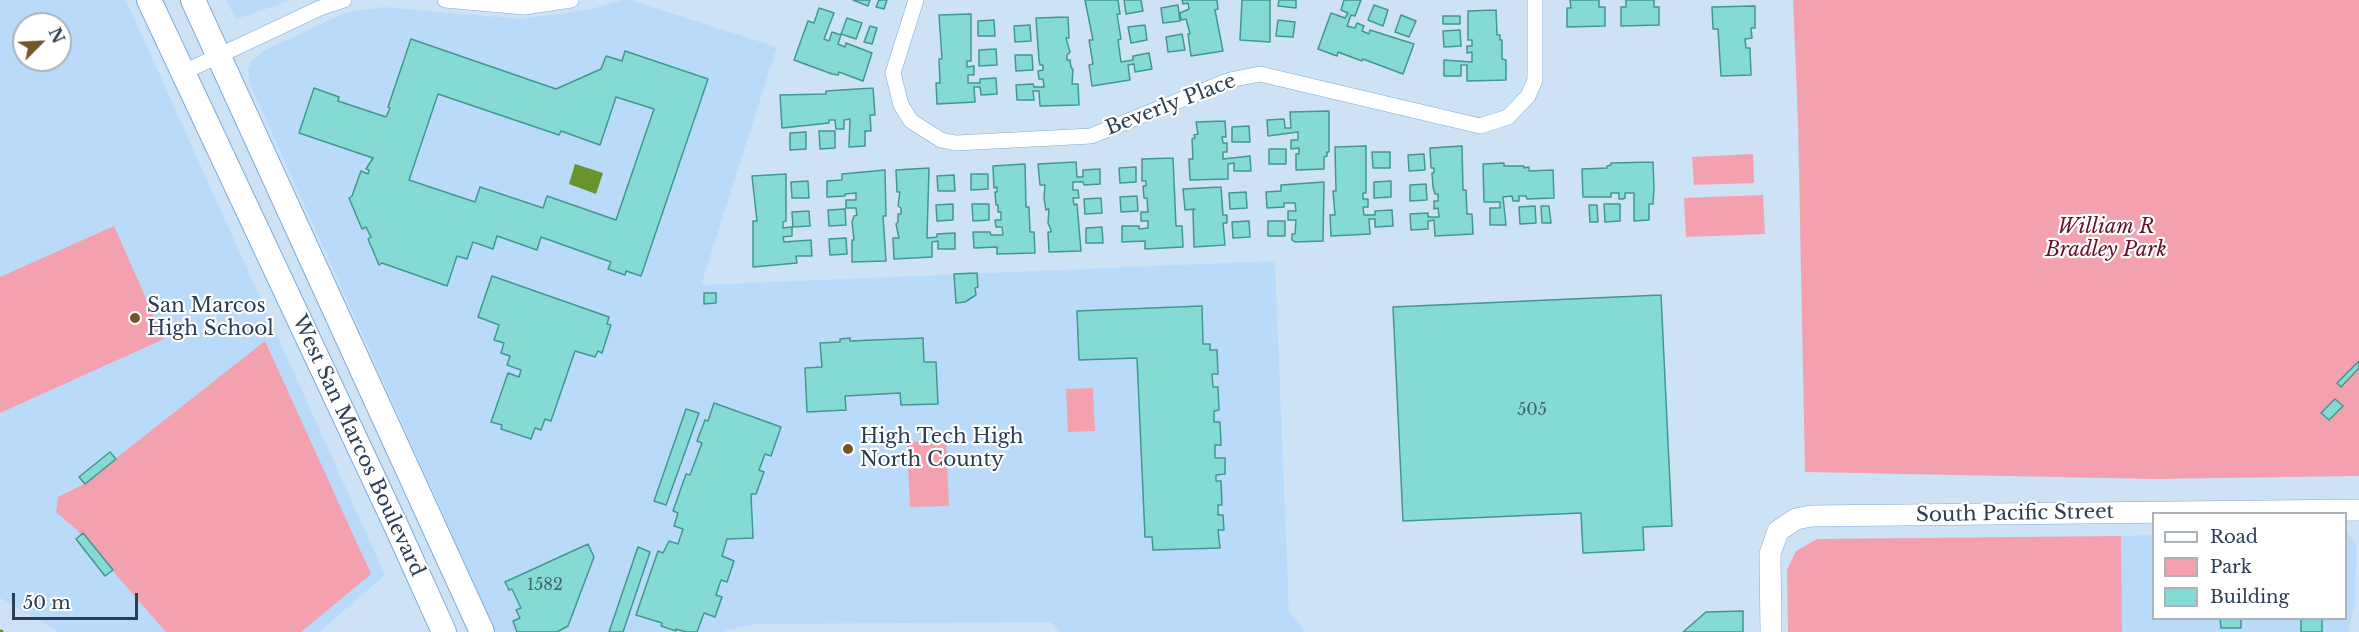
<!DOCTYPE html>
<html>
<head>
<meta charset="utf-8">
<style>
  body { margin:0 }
  #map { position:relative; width:2359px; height:632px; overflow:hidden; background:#cee2f5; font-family:"Libre Baskerville",serif }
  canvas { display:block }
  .legend { position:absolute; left:2152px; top:512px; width:195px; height:108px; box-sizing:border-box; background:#fff; border:2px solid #aab2ba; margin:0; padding:8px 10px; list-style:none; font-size:18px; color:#2b3e52 }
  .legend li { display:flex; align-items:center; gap:12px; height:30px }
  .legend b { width:30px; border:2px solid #aab2ba }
  .north { position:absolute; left:12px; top:12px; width:60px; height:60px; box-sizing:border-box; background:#fff; border:2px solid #aab2ba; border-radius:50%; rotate:66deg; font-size:16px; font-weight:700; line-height:24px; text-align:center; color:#2b3e52 }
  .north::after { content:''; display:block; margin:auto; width:21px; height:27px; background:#76532b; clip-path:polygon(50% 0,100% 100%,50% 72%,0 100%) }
  .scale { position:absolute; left:12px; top:593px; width:126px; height:27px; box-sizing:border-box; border:3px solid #2b3e52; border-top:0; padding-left:8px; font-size:18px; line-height:21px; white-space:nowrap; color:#2b3e52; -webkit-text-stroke:4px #fff; paint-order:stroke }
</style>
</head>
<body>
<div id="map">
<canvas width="2359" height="632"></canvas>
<ul class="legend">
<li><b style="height:8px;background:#fff"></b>Road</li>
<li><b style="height:16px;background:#f3a1af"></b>Park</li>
<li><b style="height:16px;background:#85dbd3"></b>Building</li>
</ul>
<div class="north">N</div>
<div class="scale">50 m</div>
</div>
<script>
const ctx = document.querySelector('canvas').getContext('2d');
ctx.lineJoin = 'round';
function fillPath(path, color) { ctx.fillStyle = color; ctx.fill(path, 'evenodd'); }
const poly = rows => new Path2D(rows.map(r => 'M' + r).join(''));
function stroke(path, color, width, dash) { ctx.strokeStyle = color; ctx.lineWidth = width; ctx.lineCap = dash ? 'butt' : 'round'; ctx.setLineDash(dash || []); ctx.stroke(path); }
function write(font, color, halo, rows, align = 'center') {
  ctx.font = font + ' "Libre Baskerville",serif'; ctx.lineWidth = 4.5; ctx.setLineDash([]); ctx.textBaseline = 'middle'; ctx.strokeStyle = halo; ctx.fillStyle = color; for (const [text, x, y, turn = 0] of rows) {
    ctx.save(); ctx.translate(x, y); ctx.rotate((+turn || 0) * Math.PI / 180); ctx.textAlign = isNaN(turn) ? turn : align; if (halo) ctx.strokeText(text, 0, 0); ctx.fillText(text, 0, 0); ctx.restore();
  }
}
const built = poly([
  [0,0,126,0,385,575,319,632,59,632,0,598],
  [24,24,60,24,60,60,24,60],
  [226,0,292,0,236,19],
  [622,0,630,0,777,47,701,285,1275,261,1289,612,1306,632,1060,632,1050,622,758,624,730,629,724,632,496,632,250,84,248,70,252,60,263,51,345,13,383,7,520,19,588,10],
  [2346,531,2356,544,2355,604,2348,632,2120,632,2118,536,2153,535,2154,618,2346,618]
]);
const green = poly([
  [1793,0,2359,0,2359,476,2155,479,1805,472,1798,121],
  [1753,154,1754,183,1694,185,1692,157],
  [1763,195,1765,234,1686,237,1684,198],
  [114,226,164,339,0,413,0,277],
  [265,341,371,574,301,632,166,632,77,530,56,512,58,497,82,485],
  [1093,388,1095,431,1068,432,1066,389],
  [946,441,949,506,910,507,907,442],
  [2121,536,2122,632,1788,632,1787,570,1796,551,1817,539]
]);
const water = poly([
  [575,164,603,173,596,194,569,184]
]);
const stream = poly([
  [0,632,1,632]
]);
const building = poly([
  [853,0,870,0,868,6,853,0],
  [879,0,887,0,884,9,876,7,879,0],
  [1085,0,1118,0,1120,14,1117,14,1121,39,1118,40,1121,62,1133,60,1133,56,1149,53,1152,69,1135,72,1134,64,1128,65,1130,80,1092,86,1089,65,1093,64,1089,40,1093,40,1085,0],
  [1124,0,1141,0,1143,11,1126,14,1124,0],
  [1182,0,1217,0,1218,9,1215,10,1223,51,1191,56,1188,34,1190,34,1189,30,1186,19,1181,20,1180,13,1189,9,1188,3,1183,4,1182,0],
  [1242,0,1270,0,1270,42,1240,40,1242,0],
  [1279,0,1296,0,1296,8,1278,6,1279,0],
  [1344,0,1361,0,1355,16,1351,15,1347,26,1355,28,1357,23,1364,26,1362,31,1369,34,1370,30,1414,44,1403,74,1363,59,1362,61,1338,52,1337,56,1318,49,1331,13,1345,18,1348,13,1341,10,1344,0],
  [1570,0,1599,0,1599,7,1605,7,1605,26,1567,27,1567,8,1571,8,1570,0],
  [1626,0,1654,0,1654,7,1659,7,1659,25,1621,26,1621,7,1626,7,1626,0],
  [1178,5,1180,21,1163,23,1161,8,1178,5],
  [1374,5,1388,10,1383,26,1368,20,1374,5],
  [1755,6,1755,28,1751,28,1752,38,1745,39,1746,48,1750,48,1751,75,1721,76,1718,29,1713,29,1712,7,1755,6],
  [819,8,834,13,824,39,829,41,832,32,841,35,838,44,845,47,846,43,872,53,863,81,839,72,838,75,832,74,794,60,808,21,814,23,819,8],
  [1496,10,1497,35,1500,35,1500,40,1502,40,1502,59,1506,60,1506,80,1467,81,1467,65,1461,65,1461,76,1444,76,1444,60,1472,62,1472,52,1467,53,1467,46,1472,46,1472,40,1468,40,1468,11,1496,10],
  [971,14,971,61,967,61,967,67,974,66,974,75,968,75,968,83,980,83,980,79,996,78,997,94,981,95,980,87,974,87,975,102,937,104,936,83,940,83,939,59,942,59,939,15,971,14],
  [1401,15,1416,21,1409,37,1395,32,1401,15],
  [1443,16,1460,16,1460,24,1443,24,1443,16],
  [1068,17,1069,38,1066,38,1070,52,1067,55,1067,60,1070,60,1071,67,1073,70,1072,84,1078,84,1079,105,1040,106,1039,91,1033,91,1034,100,1017,100,1016,85,1033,84,1034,87,1044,87,1043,79,1039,79,1038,71,1043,70,1043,65,1040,65,1039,60,1036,18,1068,17],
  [847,18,862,23,856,39,841,34,847,18],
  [994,20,995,36,978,36,978,21,994,20],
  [1278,20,1295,22,1293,37,1276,36,1278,20],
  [1030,25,1031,41,1015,42,1014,26,1030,25],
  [1145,25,1147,40,1131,43,1128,27,1145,25],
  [870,26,877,28,872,44,864,42,870,26],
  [1460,30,1461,46,1444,47,1443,31,1460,30],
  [1182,34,1185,50,1168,52,1166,37,1182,34],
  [411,39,556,89,601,69,606,56,622,61,625,51,708,79,641,276,626,271,625,275,608,269,611,262,541,237,537,250,497,236,493,249,473,242,467,259,457,256,447,286,382,263,379,265,368,239,371,237,366,227,362,229,349,198,352,196,361,171,368,174,369,170,366,169,373,158,299,133,314,88,339,97,338,101,386,117,390,108,388,107,411,39],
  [438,94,559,135,561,131,600,145,616,97,654,109,616,220,547,196,543,208,480,187,475,202,409,180,438,94],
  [996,49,997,65,979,66,979,50,996,49],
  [1015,55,1032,55,1033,70,1016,71,1015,55],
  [873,88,875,115,870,115,871,131,865,131,865,146,849,147,850,119,844,120,844,129,836,129,835,120,829,120,829,123,782,128,780,95,826,94,826,91,873,88],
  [1329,111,1329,152,1327,152,1327,156,1324,157,1324,169,1296,170,1296,154,1299,154,1299,148,1291,149,1291,140,1298,140,1298,132,1268,136,1267,120,1284,119,1285,128,1291,128,1290,112,1329,111],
  [1225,121,1226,137,1222,137,1223,143,1227,143,1227,152,1223,152,1223,159,1250,156,1251,171,1234,171,1234,163,1228,164,1228,179,1190,180,1189,159,1193,159,1192,139,1195,138,1194,135,1198,134,1196,122,1225,121],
  [1249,126,1250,142,1232,142,1232,127,1249,126],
  [819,131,835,131,835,148,820,149,819,131],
  [806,132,806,149,790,150,790,133,806,132],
  [1366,146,1366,193,1363,193,1363,199,1368,199,1368,207,1363,207,1364,215,1375,215,1375,211,1392,210,1393,226,1375,227,1375,219,1369,219,1370,234,1331,236,1330,215,1335,215,1333,191,1336,191,1335,147,1366,146],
  [1462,146,1463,190,1466,190,1467,214,1472,214,1473,234,1435,236,1434,220,1428,221,1428,229,1411,230,1410,214,1428,213,1428,217,1439,217,1438,208,1434,209,1434,201,1438,201,1438,194,1435,194,1433,187,1432,173,1434,173,1434,168,1431,168,1430,148,1462,146],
  [1269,149,1286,149,1286,164,1269,164,1269,149],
  [1372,152,1390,152,1390,168,1373,168,1372,152],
  [1424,154,1425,170,1409,171,1408,155,1424,154],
  [1173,158,1176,226,1182,226,1183,247,1145,249,1145,241,1122,242,1122,226,1139,226,1139,229,1148,228,1148,221,1141,221,1141,212,1148,212,1147,198,1144,198,1143,186,1146,186,1146,181,1142,181,1142,159,1173,158],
  [1076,162,1077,177,1083,177,1083,170,1100,169,1100,184,1084,185,1083,182,1073,182,1073,190,1078,190,1079,198,1073,198,1074,205,1077,204,1081,251,1049,252,1048,232,1051,232,1051,230,1048,223,1049,209,1046,210,1044,198,1045,185,1040,185,1038,164,1076,162],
  [1653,162,1654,188,1653,204,1649,204,1649,220,1634,221,1634,193,1625,193,1625,198,1623,199,1619,199,1619,193,1611,193,1611,197,1583,197,1582,169,1607,168,1607,166,1611,165,1611,163,1653,162],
  [1504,163,1504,166,1524,166,1524,168,1529,167,1529,171,1553,170,1554,198,1527,199,1526,196,1519,196,1519,201,1513,201,1512,196,1503,197,1506,225,1490,225,1490,208,1500,208,1500,202,1484,202,1483,164,1504,163],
  [1025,164,1026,207,1029,207,1030,232,1034,232,1035,253,997,254,997,247,974,248,973,232,990,232,991,235,1003,235,1002,227,996,227,995,220,1001,220,1001,212,998,212,998,205,996,205,995,192,997,192,997,187,994,188,993,166,1025,164],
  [1136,167,1136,182,1120,183,1119,168,1136,167],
  [929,168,927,238,937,237,937,234,955,233,955,249,938,249,938,241,932,242,932,257,894,259,893,238,899,238,896,224,898,222,898,214,901,214,901,208,898,206,900,192,897,192,896,170,929,168],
  [885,170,886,216,883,216,886,261,852,262,852,240,854,240,852,222,854,216,857,215,856,208,846,208,846,200,856,200,856,193,845,194,845,196,827,197,827,181,842,180,842,174,885,170],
  [786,174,786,221,783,222,783,228,792,227,792,236,783,237,784,242,811,240,812,256,796,256,797,263,753,267,753,221,757,221,752,176,786,174],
  [971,174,988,174,988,189,971,190,971,174],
  [954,175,955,191,938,191,937,176,954,175],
  [808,181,809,198,792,198,791,182,808,181],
  [1391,181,1391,197,1374,198,1374,182,1391,181],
  [1324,182,1323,241,1295,242,1292,240,1292,234,1295,234,1296,220,1288,220,1288,211,1296,211,1295,203,1284,203,1284,207,1267,208,1266,192,1281,191,1281,185,1324,182],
  [1426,184,1427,200,1410,201,1410,185,1426,184],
  [1221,187,1223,215,1227,215,1227,223,1223,223,1225,245,1194,247,1193,210,1195,209,1185,210,1183,189,1221,187],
  [1246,192,1247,208,1230,209,1229,193,1246,192],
  [1137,196,1138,211,1121,212,1120,197,1137,196],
  [1101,198,1102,213,1085,214,1084,199,1101,198],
  [953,204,953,220,937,221,936,205,953,204],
  [972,204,989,204,989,220,973,221,972,204],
  [1604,204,1620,204,1620,221,1605,222,1604,204],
  [1589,205,1597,205,1598,222,1590,222,1589,205],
  [1535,206,1536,223,1520,224,1519,207,1535,206],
  [1541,206,1549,206,1551,223,1542,223,1541,206],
  [845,209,846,225,829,226,828,210,845,209],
  [809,211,810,226,793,227,792,212,809,211],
  [1249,221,1250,237,1233,238,1232,222,1249,221],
  [1268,221,1285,221,1285,236,1268,236,1268,221],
  [1102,227,1103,243,1086,243,1086,228,1102,227],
  [846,238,847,254,830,255,829,239,846,238],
  [977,273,978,287,975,288,976,295,965,302,956,303,954,274,977,273],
  [492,276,609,317,607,324,611,325,602,353,598,351,595,357,575,351,551,421,545,419,541,430,535,428,531,439,501,429,502,425,491,422,508,373,519,377,521,370,507,365,510,356,501,353,504,343,494,340,499,325,478,317,492,276],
  [704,293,716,293,716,303,704,304,704,293],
  [1661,295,1672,526,1643,527,1644,550,1583,553,1581,513,1403,521,1393,307,1661,295],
  [1202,306,1203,344,1210,344,1210,350,1217,350,1218,374,1212,374,1213,387,1218,387,1219,410,1214,411,1214,422,1220,422,1221,445,1215,445,1215,458,1225,458,1225,474,1216,475,1216,481,1221,481,1222,505,1218,505,1218,515,1223,515,1224,530,1218,530,1220,548,1153,550,1152,537,1145,537,1137,358,1079,360,1077,311,1202,306],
  [850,338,850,341,923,338,924,362,936,362,938,404,901,405,900,393,845,396,846,410,807,412,805,368,822,367,820,343,840,342,840,339,850,338],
  [2359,361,2359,368,2341,387,2337,383,2359,361],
  [2335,399,2343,406,2329,420,2321,413,2335,399],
  [714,403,781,427,771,456,765,454,759,470,764,472,756,494,751,494,753,538,727,539,722,556,734,561,727,582,721,580,716,595,722,597,715,617,704,613,697,632,686,632,676,629,676,631,661,626,662,623,636,615,658,551,663,553,669,541,678,544,683,529,674,526,678,513,673,511,686,474,690,475,702,443,697,441,705,420,708,421,714,403],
  [686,409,699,413,666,505,654,501,686,409],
  [110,452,116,459,85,484,79,477,110,452],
  [83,533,113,570,105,576,76,539,83,533],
  [588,544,594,557,568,626,557,632,517,632,513,621,520,618,516,610,521,608,512,589,509,590,505,582,588,544],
  [638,547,650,552,623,632,609,632,638,547],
  [1743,611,1743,632,1683,632,1706,612,1743,611],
  [2220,618,2249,618,2241,619,2241,628,2221,628,2220,618],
  [2301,618,2322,618,2322,632,2301,632,2301,618]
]);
const street = poly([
  [445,0,524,7,571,0],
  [916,0,893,73,901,105,911,121,941,140,956,143,1091,136,1230,80,1260,74,1480,126,1508,117,1528,96,1535,80,1535,0],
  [182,73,320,8,344,0]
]);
const secondary = poly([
  [1771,632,1770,554,1778,531,1796,519,1811,516,2359,510]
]);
const primary = poly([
  [149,0,398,530,444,632],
  [193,0,482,632]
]);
const markers = [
  [135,318,6,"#76532b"],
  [848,449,6,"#76532b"]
];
const numberNames = [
  ["505",1532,410],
  ["1582",545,585]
];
const streetNames = [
  ["Beverly Place",1171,105,-21],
  ["West San Marcos Boulevard",358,446,65],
  ["South Pacific Street",2015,514,-1]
];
const parkNames = [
  ["William R",2106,227],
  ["Bradley Park",2106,250]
];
const poiNames = [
  ["San Marcos",147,306],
  ["High School",147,329],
  ["High Tech High",860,437],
  ["North County",860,460]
];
fillPath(built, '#badafa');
fillPath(green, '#f3a1af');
fillPath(water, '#6a922d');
stroke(stream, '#6a922d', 5);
fillPath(building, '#85dbd3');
stroke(building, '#419891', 1.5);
stroke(street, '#7cabd9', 16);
stroke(secondary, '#7cabd9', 22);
stroke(primary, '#7cabd9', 26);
stroke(street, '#fff', 15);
stroke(secondary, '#fff', 21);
stroke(primary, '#fff', 24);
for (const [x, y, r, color] of markers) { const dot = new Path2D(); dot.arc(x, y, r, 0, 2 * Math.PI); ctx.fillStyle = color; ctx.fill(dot); stroke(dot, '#fff', 2); }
write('16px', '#426572', null, numberNames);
write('20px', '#2b3e52', '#fff', streetNames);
write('italic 20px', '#67112c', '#fff', parkNames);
write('20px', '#2b3e52', '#fff', poiNames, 'left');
</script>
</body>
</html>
